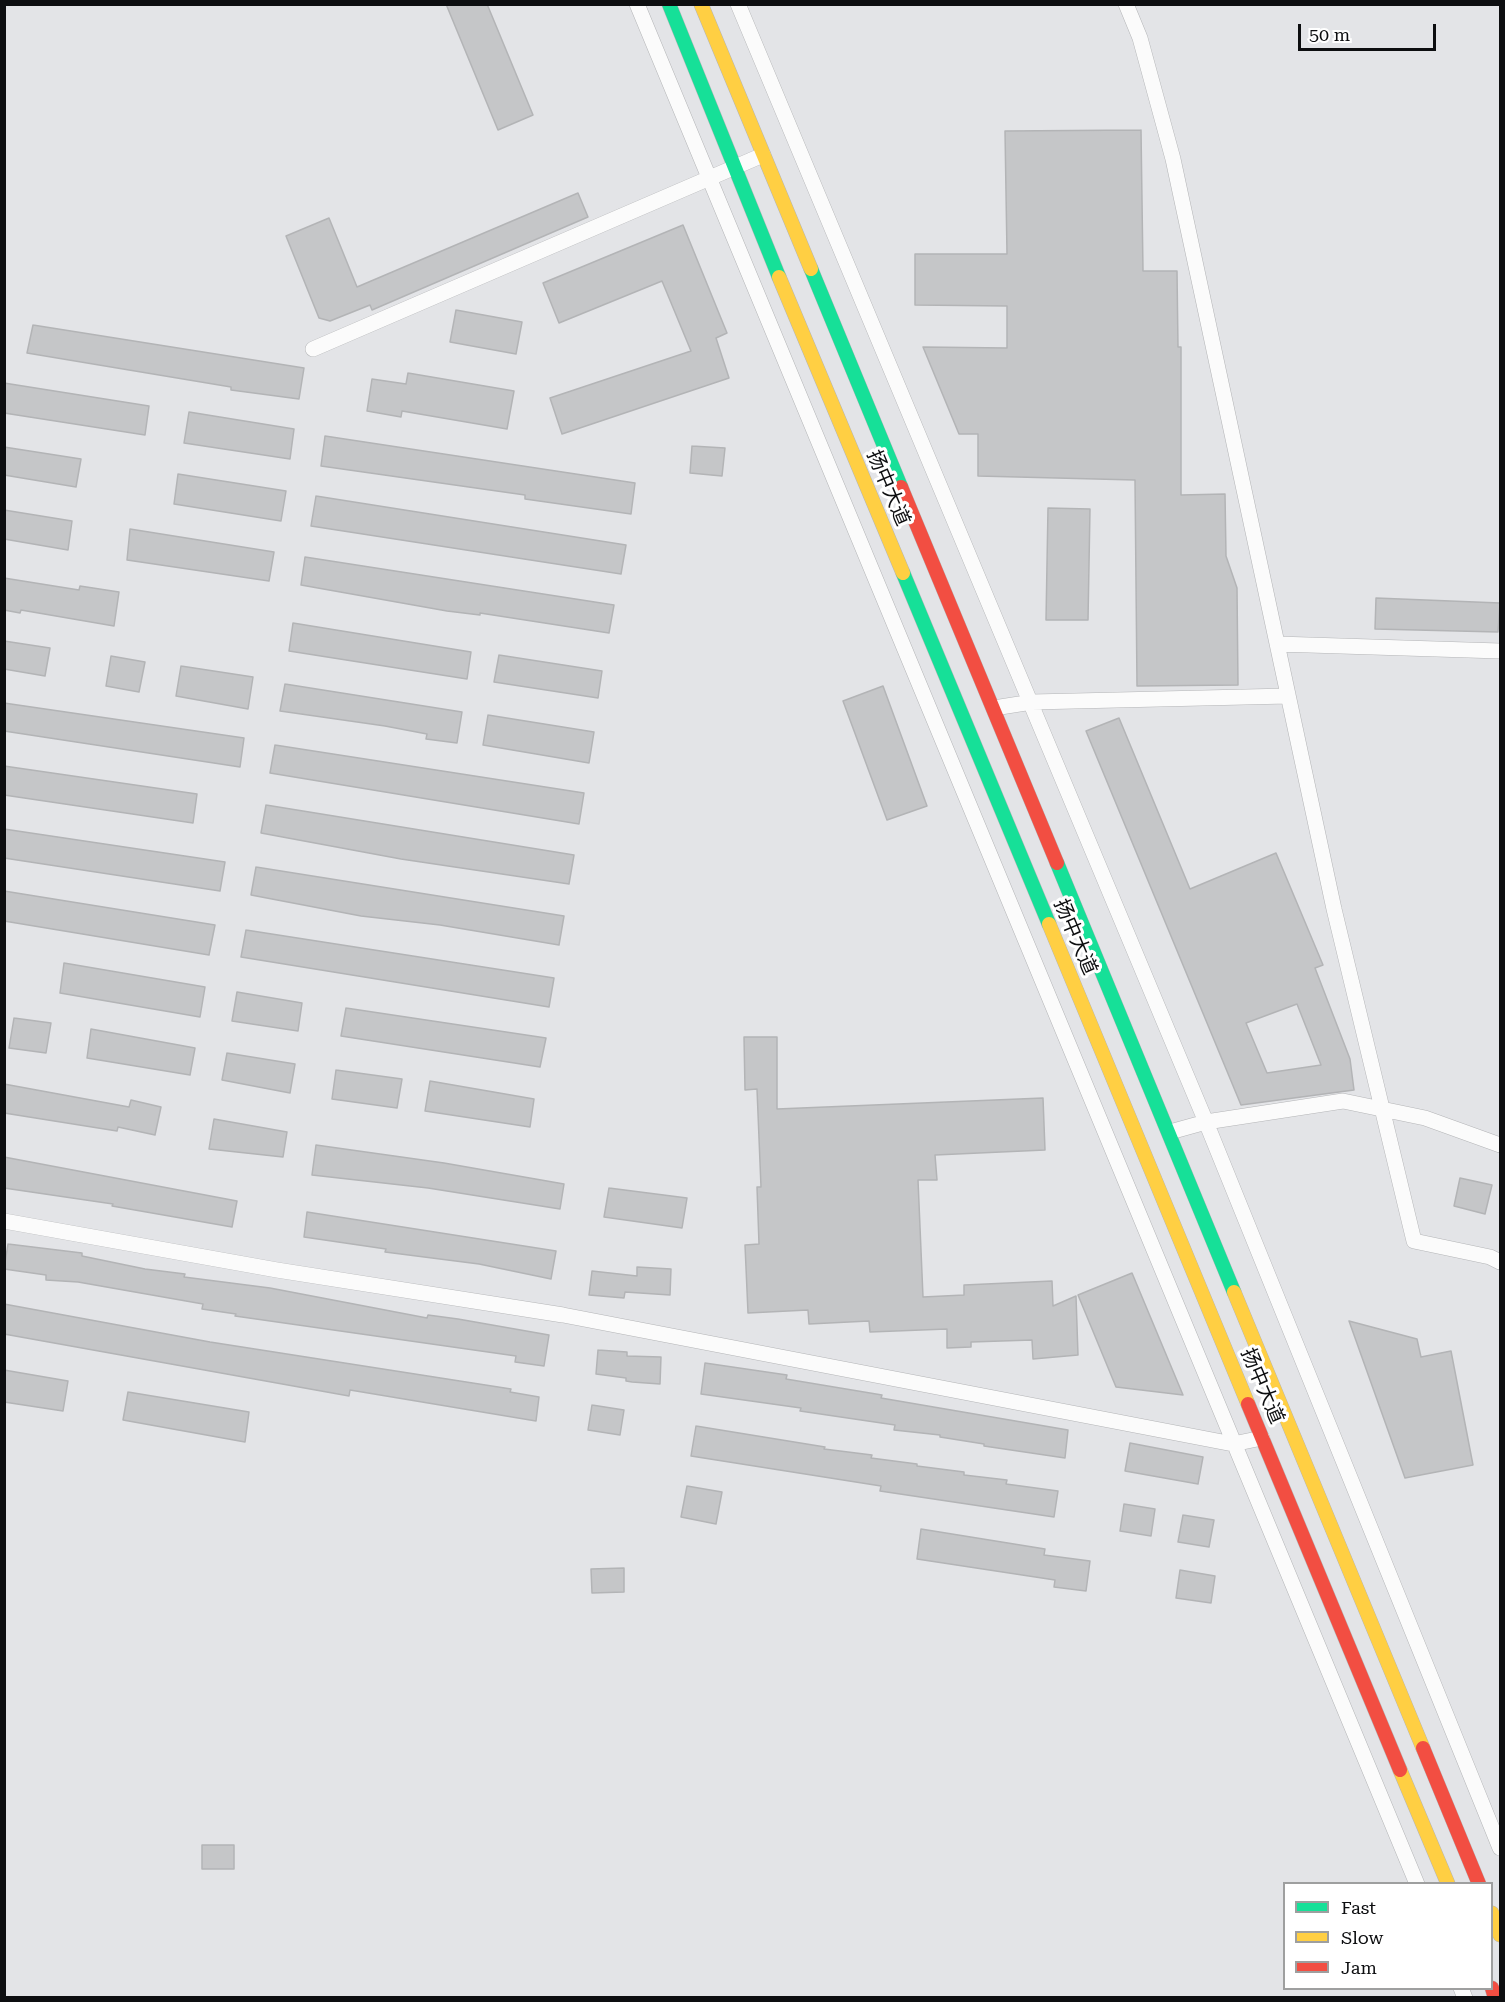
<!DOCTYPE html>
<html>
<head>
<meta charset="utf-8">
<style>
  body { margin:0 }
  #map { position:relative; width:1505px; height:2002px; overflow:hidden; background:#e3e4e7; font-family:"Roboto Serif",serif }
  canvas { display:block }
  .frame { position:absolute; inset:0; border:6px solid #0d0e10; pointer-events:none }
  .legend { position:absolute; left:1283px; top:1882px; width:210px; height:108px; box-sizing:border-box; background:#fff; border:2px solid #9e9f9f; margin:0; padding:8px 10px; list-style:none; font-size:18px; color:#0d0e10 }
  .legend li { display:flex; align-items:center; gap:12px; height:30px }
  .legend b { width:30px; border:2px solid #9e9f9f }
  .scale { position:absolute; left:1298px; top:24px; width:138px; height:27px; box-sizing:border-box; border:3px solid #0d0e10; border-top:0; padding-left:8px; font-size:18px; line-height:21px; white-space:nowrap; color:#0d0e10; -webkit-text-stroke:4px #fff; paint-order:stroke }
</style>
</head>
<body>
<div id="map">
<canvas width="1505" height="2002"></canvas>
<div class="frame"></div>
<ul class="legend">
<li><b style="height:8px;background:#16e098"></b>Fast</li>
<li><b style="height:8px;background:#ffcf43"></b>Slow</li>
<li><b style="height:8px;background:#f24e42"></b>Jam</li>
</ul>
<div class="scale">50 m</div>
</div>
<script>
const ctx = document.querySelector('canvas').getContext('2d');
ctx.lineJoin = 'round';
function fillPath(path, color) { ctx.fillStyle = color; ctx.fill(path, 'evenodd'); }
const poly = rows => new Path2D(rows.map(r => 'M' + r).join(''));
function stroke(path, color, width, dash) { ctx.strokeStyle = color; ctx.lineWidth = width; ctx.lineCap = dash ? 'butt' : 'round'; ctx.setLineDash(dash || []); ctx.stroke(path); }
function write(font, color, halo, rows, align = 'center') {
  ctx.font = font + ' "Roboto Serif","Noto Sans SC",serif'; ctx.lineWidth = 6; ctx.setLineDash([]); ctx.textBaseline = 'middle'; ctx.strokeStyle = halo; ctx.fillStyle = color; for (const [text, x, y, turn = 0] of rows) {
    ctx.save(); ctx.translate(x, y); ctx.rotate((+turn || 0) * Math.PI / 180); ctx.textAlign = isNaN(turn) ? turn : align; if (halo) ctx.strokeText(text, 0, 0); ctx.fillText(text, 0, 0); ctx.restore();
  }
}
const building = poly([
  [446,4,487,4,533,115,498,130,446,4],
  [1141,130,1143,271,1177,271,1178,347,1181,347,1181,495,1225,494,1226,556,1237,588,1238,685,1137,686,1135,480,978,476,978,434,959,434,923,347,1007,348,1007,306,915,305,915,254,1007,254,1005,131,1141,130],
  [578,193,588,217,372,310,370,305,330,321,319,318,286,236,329,218,357,287,578,193],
  [683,225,727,333,716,338,729,378,562,434,550,398,691,351,662,281,559,323,543,283,683,225],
  [456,310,522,322,516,354,450,342,456,310],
  [33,325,304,368,299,399,231,390,231,387,27,353,33,325],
  [408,373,514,391,507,429,402,411,401,417,367,411,372,379,406,384,408,373],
  [4,383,149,406,145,435,4,413,4,383],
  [189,412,294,429,290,459,184,443,189,412],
  [325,436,635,483,631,514,525,499,525,495,321,466,325,436],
  [692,446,725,448,722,476,690,473,692,446],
  [4,447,81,459,76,487,4,475,4,447],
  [178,474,286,491,281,521,174,504,178,474],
  [316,496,626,545,621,574,311,526,316,496],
  [1048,508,1090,509,1088,620,1046,620,1048,508],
  [4,510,72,521,68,550,4,539,4,510],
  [130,529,274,552,269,581,127,560,130,529],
  [305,557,614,605,609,633,480,613,480,615,447,611,301,585,305,557],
  [4,578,79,590,80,586,119,592,114,626,21,610,20,613,4,610,4,578],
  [1376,598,1500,603,1498,632,1375,629,1376,598],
  [293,623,471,652,467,679,289,651,293,623],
  [4,641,50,648,45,676,4,669,4,641],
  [499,655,602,671,598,698,494,682,499,655],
  [111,656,145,662,139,692,106,686,111,656],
  [181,666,253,677,248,709,176,696,181,666],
  [285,684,462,712,457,743,426,739,427,734,385,726,280,711,285,684],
  [883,686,927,806,887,820,843,701,883,686],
  [4,703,244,738,240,767,4,731,4,703],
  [488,715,594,732,589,763,483,745,488,715],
  [1119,718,1190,889,1276,853,1323,965,1315,968,1350,1059,1354,1090,1241,1105,1086,731,1119,718],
  [1297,1004,1321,1065,1267,1073,1246,1023,1297,1004],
  [275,745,584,793,579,824,270,773,275,745],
  [4,766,197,794,193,823,4,795,4,766],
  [266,805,574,855,569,884,401,859,261,833,266,805],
  [4,829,225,862,220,891,4,858,4,829],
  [256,867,564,916,559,945,440,925,361,916,251,895,256,867],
  [4,891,215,925,209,955,4,921,4,891],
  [246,930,554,978,549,1007,241,957,246,930],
  [64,963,205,987,200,1017,60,993,64,963],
  [237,992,302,1003,298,1031,232,1021,237,992],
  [346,1008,546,1038,540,1067,341,1036,346,1008],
  [14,1018,51,1023,46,1053,9,1048,14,1018],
  [91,1029,195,1048,190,1075,87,1058,91,1029],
  [744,1037,777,1037,777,1109,1043,1098,1045,1150,935,1155,937,1180,918,1180,923,1297,964,1295,964,1285,1052,1281,1053,1306,1076,1296,1078,1355,1033,1359,1032,1340,971,1342,971,1347,947,1348,947,1329,870,1332,869,1321,809,1324,808,1310,748,1313,745,1245,759,1244,757,1187,761,1187,757,1089,745,1090,744,1037],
  [227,1053,295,1064,290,1093,222,1080,227,1053],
  [336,1070,402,1079,397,1108,332,1099,336,1070],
  [430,1081,534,1099,530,1127,425,1111,430,1081],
  [4,1084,129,1107,131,1100,161,1107,155,1135,118,1127,117,1131,4,1113,4,1084],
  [214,1119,287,1132,283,1157,209,1149,214,1119],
  [316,1145,444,1163,564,1184,560,1209,428,1188,312,1175,316,1145],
  [4,1157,237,1201,232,1227,112,1206,113,1204,4,1188,4,1157],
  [1460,1178,1492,1185,1485,1214,1454,1206,1460,1178],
  [609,1188,687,1198,682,1228,604,1217,609,1188],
  [307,1212,556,1251,551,1279,479,1264,385,1252,386,1249,304,1237,307,1212],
  [8,1244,82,1253,82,1256,145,1269,185,1274,184,1277,270,1288,427,1318,428,1315,458,1319,549,1335,544,1366,515,1362,516,1356,235,1316,236,1314,202,1309,203,1304,78,1282,46,1280,46,1275,4,1269,8,1244],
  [637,1267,671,1269,670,1295,625,1292,624,1298,589,1295,592,1271,637,1276,637,1267],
  [1132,1273,1183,1395,1116,1387,1078,1295,1132,1273],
  [4,1304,210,1342,511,1389,510,1392,539,1397,536,1421,350,1390,349,1396,4,1334,4,1304],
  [1349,1321,1417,1339,1421,1357,1451,1351,1473,1465,1405,1478,1349,1321],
  [598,1350,627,1352,627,1356,661,1357,660,1384,632,1382,626,1381,626,1378,596,1374,598,1350],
  [705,1363,787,1375,786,1379,882,1395,881,1398,1068,1430,1065,1458,984,1446,984,1444,940,1437,940,1435,894,1430,895,1425,800,1411,801,1408,701,1394,705,1363],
  [4,1370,68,1381,63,1411,4,1402,4,1370],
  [128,1392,249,1412,245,1442,123,1420,128,1392],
  [592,1405,624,1410,620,1435,588,1430,592,1405],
  [696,1426,825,1447,824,1449,872,1455,871,1458,917,1464,917,1466,964,1472,964,1475,1007,1480,1006,1484,1058,1491,1054,1517,880,1491,881,1486,691,1456,696,1426],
  [1130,1443,1203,1457,1198,1484,1125,1471,1130,1443],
  [687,1486,722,1492,716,1524,681,1517,687,1486],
  [1124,1504,1155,1509,1151,1536,1120,1531,1124,1504],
  [1183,1515,1214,1520,1209,1547,1178,1542,1183,1515],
  [921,1529,1045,1549,1044,1555,1090,1561,1086,1591,1054,1587,1055,1580,917,1559,921,1529],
  [624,1568,624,1592,592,1593,591,1569,624,1568],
  [1180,1570,1215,1576,1211,1603,1176,1598,1180,1570],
  [202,1845,234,1845,234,1869,202,1869,202,1845]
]);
const street = poly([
  [637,4,1417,1884],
  [738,4,1206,1122,1500,1848],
  [1126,4,1140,38,1173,159,1334,909,1414,1241,1490,1257,1500,1262],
  [313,349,763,155],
  [1277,644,1500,651],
  [994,708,1032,702,1288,696],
  [1170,1132,1206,1122,1343,1101,1425,1118,1500,1145],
  [4,1221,277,1270,563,1315,1233,1444,1262,1438],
  [1461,1988,1465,1998]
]);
const fast = poly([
  [669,4,779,277],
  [811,269,901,487],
  [903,573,1049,924],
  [1057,863,1234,1292]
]);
const slow = poly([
  [701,4,811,269],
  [779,277,903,573],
  [1049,924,1248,1404],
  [1234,1292,1423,1748],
  [1400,1770,1448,1884],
  [1492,1913,1500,1935]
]);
const jam = poly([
  [901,487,1057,863],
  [1248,1404,1400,1770],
  [1423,1748,1479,1884],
  [1492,1988,1495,1998]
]);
const streetNames = [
  ["扬中大道",888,488,67],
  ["扬中大道",1075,937,67],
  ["扬中大道",1262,1386,67]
];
fillPath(building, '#c5c6c8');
stroke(building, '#b3b4b6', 1.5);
stroke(street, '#b4b5b7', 16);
stroke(fast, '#b4b5b7', 15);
stroke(slow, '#b4b5b7', 15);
stroke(jam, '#b4b5b7', 15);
stroke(street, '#fbfbfb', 15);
stroke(fast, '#16e098', 14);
stroke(slow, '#ffcf43', 14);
stroke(jam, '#f24e42', 14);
write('20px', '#0d0e10', '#fff', streetNames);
</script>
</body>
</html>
